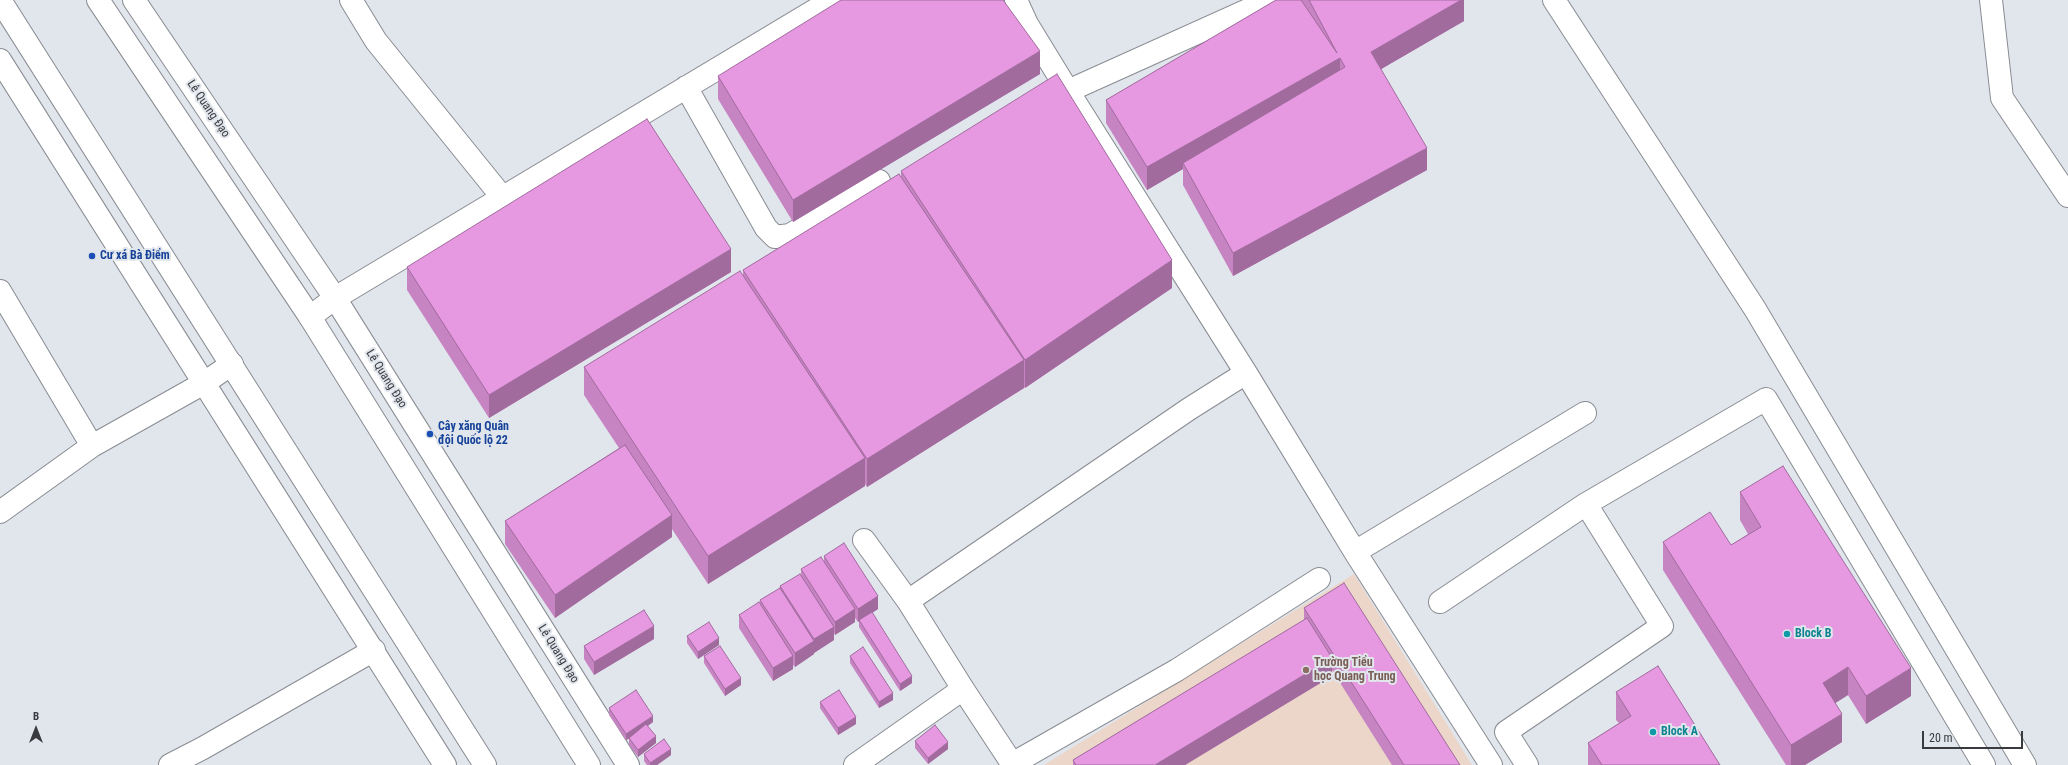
<!DOCTYPE html>
<html>
<head>
<meta charset="utf-8">
<style>
  body { margin:0 }
  #map { position:relative; width:2068px; height:765px; overflow:hidden; background:#e1e5ec; font-family:"Roboto Condensed",sans-serif }
  canvas { display:block }
  .north { position:absolute; left:16px; top:709px; width:40px; height:40px; -webkit-text-stroke:3px #e1e5ec; paint-order:stroke; rotate:0deg; font-size:11px; font-weight:700; line-height:16px; text-align:center; color:#393a3d }
  .north::after { content:''; display:block; margin:auto; width:14px; height:18px; background:#393a3d; clip-path:polygon(50% 0,100% 100%,50% 72%,0 100%) }
  .scale { position:absolute; left:1922px; top:731px; width:101px; height:18px; box-sizing:border-box; border:2px solid #393a3d; border-top:0; padding-left:5px; font-size:12px; line-height:14px; white-space:nowrap; color:#393a3d; -webkit-text-stroke:3px #e1e5ec; paint-order:stroke }
</style>
</head>
<body>
<div id="map">
<canvas width="2068" height="765"></canvas>
<div class="north">B</div>
<div class="scale">20 m</div>
</div>
<script>
const ctx = document.querySelector('canvas').getContext('2d');
ctx.lineJoin = 'round';
function fillPath(path, color) { ctx.fillStyle = color; ctx.fill(path, 'evenodd'); }
const poly = rows => new Path2D(rows.map(r => 'M' + r).join(''));
function stroke(path, color, width, dash) { ctx.strokeStyle = color; ctx.lineWidth = width; ctx.lineCap = dash ? 'butt' : 'round'; ctx.setLineDash(dash || []); ctx.stroke(path); }
function write(font, color, halo, rows, align = 'center') {
  ctx.font = font + ' "Roboto Condensed",sans-serif'; ctx.lineWidth = 4; ctx.setLineDash([]); ctx.textBaseline = 'middle'; ctx.strokeStyle = halo; ctx.fillStyle = color; for (const [text, x, y, turn = 0] of rows) {
    ctx.save(); ctx.translate(x, y); ctx.rotate((+turn || 0) * Math.PI / 180); ctx.textAlign = isNaN(turn) ? turn : align; if (halo) ctx.strokeText(text, 0, 0); ctx.fillText(text, 0, 0); ctx.restore();
  }
}
const education = poly([
  [1354,574,1472,765,1044,765]
]);
const minor = poly([
  [351,0,376,41,503,198],
  [1016,0,1027,24,1068,91,1246,373,1355,552],
  [1554,0,1755,309,2025,765],
  [1991,0,2002,98,2068,196],
  [686,87,766,228,775,237,790,235,879,181],
  [1068,91,1270,0],
  [0,291,92,446],
  [310,317,335,298,832,0],
  [0,512,92,446,204,383,232,364],
  [864,540,908,601,963,689,1013,765],
  [908,601,1189,409,1246,373],
  [1440,602,1586,504],
  [1012,764,1177,670,1319,579],
  [170,765,203,748,374,650],
  [855,765,963,689],
  [1491,765,1355,552,1585,413],
  [1527,765,1506,732,1662,626,1586,504,1766,399,1984,765]
]);
const highway = poly([
  [0,0,485,765],
  [98,0,310,317,589,765],
  [134,0,335,298,628,765],
  [0,60,445,765]
]);
const wall = poly([
  [1276,0,1464,0,1464,21,1381,69,1427,170,1233,276,1183,185,1183,169,1147,190,1106,123,1106,100],
  [1040,74,793,222,718,99,718,76],
  [901,171,1172,288,1025,388,1024,387,1024,388,867,487,865,484,865,486,708,584,672,529,672,537,555,618,505,544,505,521,619,448,584,395,584,367,743,275,743,270,901,176],
  [407,267,731,272,489,418,407,290],
  [1740,492,1911,696,1866,724,1848,695,1835,703,1842,742,1805,765,1786,765,1663,570,1663,542,1731,545,1748,534,1740,520],
  [824,556,878,609,872,613,912,683,900,691,859,627,859,621,858,622,855,618,855,622,835,635,834,633,834,640,814,653,814,652,814,654,795,667,793,665,793,669,773,681,739,628,739,615,760,604,760,600,780,588,780,586,801,576,801,569,824,561],
  [1304,608,1460,765,1392,765,1332,670,1332,676,1185,765,1073,765,1073,760,1304,620],
  [687,636,719,645,698,659,687,643],
  [654,639,594,675,584,659,584,646],
  [704,656,741,685,725,696,704,663],
  [850,656,893,700,879,708,850,663],
  [1616,692,1720,765,1588,765,1588,743,1619,723,1616,720],
  [820,702,856,724,838,735,820,708],
  [609,708,653,722,648,726,656,743,638,757,629,745,629,739,626,740,609,715],
  [915,741,948,749,928,764,915,748],
  [644,754,671,755,657,765,647,765,644,761]
]);
const shadedWall = poly([
  [1461,0,1464,0,1464,21,1371,75,1371,52],
  [1040,51,1040,74,793,222,793,200],
  [1340,58,1340,81,1183,163,1183,169,1147,190,1147,167],
  [1427,148,1427,170,1233,276,1233,253],
  [731,249,731,272,489,418,489,395],
  [1172,260,1172,288,1025,388,1025,360],
  [1024,360,1024,388,867,487,867,459],
  [865,458,865,486,708,584,708,556],
  [672,515,672,537,555,618,555,595],
  [878,596,878,609,858,622,858,609],
  [855,609,855,622,835,635,835,622],
  [654,626,654,639,594,675,594,662],
  [834,627,834,640,814,653,814,639],
  [719,638,719,645,698,659,698,652],
  [814,641,814,654,795,667,795,653],
  [793,656,793,669,773,681,773,668],
  [1332,658,1332,676,1185,765,1155,765],
  [1848,667,1848,695,1823,711,1823,683],
  [1911,668,1911,696,1866,724,1866,696],
  [912,676,912,683,900,691,900,684],
  [741,678,741,685,725,696,725,689],
  [893,693,893,700,879,708,879,702],
  [1842,714,1842,742,1805,765,1791,765,1791,745],
  [653,716,653,722,626,740,626,734],
  [856,717,856,724,838,735,838,728],
  [656,736,656,743,638,757,638,750],
  [948,742,948,749,928,764,928,758],
  [671,749,671,755,657,765,650,765,650,763]
]);
const building = poly([
  [841,0,1003,0,1040,51,793,200,718,76,841,0],
  [1276,0,1301,0,1337,53,1309,0,1461,0,1371,52,1427,148,1233,253,1183,163,1345,67,1340,58,1147,167,1106,100,1276,0],
  [1057,74,1172,260,1025,360,901,171,1057,74],
  [647,119,731,249,489,395,407,267,647,119],
  [899,174,1024,360,867,459,743,270,899,174],
  [740,271,865,458,708,556,584,367,740,271],
  [625,445,672,515,555,595,505,521,625,445],
  [1783,466,1911,668,1866,696,1848,667,1823,683,1842,714,1791,745,1663,542,1710,512,1731,545,1761,527,1740,492,1783,466],
  [844,543,878,596,858,609,824,556,844,543],
  [821,557,855,609,835,622,801,569,821,557],
  [800,574,834,627,814,639,780,586,800,574],
  [1344,583,1460,765,1404,765,1304,608,1344,583],
  [780,588,814,641,795,653,760,600,780,588],
  [759,602,793,656,773,668,739,615,759,602],
  [644,610,654,626,594,662,584,646,644,610],
  [872,612,912,676,900,684,859,620,872,612],
  [1307,618,1332,658,1155,765,1076,765,1073,760,1307,618],
  [709,622,719,638,698,652,687,636,709,622],
  [720,646,741,678,725,689,704,656,720,646],
  [863,647,893,693,879,702,850,656,863,647],
  [1658,666,1720,765,1602,765,1588,743,1631,716,1616,692,1658,666],
  [636,690,653,716,626,734,609,708,636,690],
  [839,690,856,717,838,728,820,702,839,690],
  [646,724,656,736,638,750,629,738,646,724],
  [935,725,948,742,928,758,915,741,935,725],
  [664,739,671,749,650,763,644,754,664,739]
]);
const markers = [
  [92,256,4,"#1a4fb4"],
  [430,434,4,"#1a4fb4"],
  [1787,634,4,"#0f9aa8"],
  [1306,670,4,"#8d6e63"],
  [1653,732,4,"#0f9aa8"]
];
const streetNames = [
  ["Lê Quang Đạo",208,109,56],
  ["Lê Quang Đạo",386,379,58],
  ["Lê Quang Đạo",558,654,58]
];
const transitNames = [
  ["Cư xá Bà Điểm",100,256],
  ["Cây xăng Quân",438,427],
  ["đội Quốc lộ 22",438,441]
];
const cultureNames = [
  ["Block B",1795,634],
  ["Block A",1661,732]
];
const educationNames = [
  ["Trường Tiểu",1314,663],
  ["học Quang Trung",1314,677]
];
fillPath(education, '#ecd6c9');
stroke(minor, '#888c92', 24);
stroke(highway, '#888c92', 24);
stroke(minor, '#fff', 22);
stroke(highway, '#fff', 22);
fillPath(wall, '#c684c2');
fillPath(shadedWall, '#a16b9e');
fillPath(building, '#e699e1');
stroke(building, '#a16b9e', 1);
for (const [x, y, r, color] of markers) { const dot = new Path2D(); dot.arc(x, y, r, 0, 2 * Math.PI); ctx.fillStyle = color; ctx.fill(dot); stroke(dot, '#e1e5ec', 1.5); }
write('12px', '#393a3d', '#e1e5ec', streetNames);
write('bold 12px', '#164399', '#e1e5ec', transitNames, 'left');
write('bold 12px', '#0d838f', '#e1e5ec', cultureNames, 'left');
write('bold 12px', '#785e54', '#e1e5ec', educationNames, 'left');
</script>
</body>
</html>
